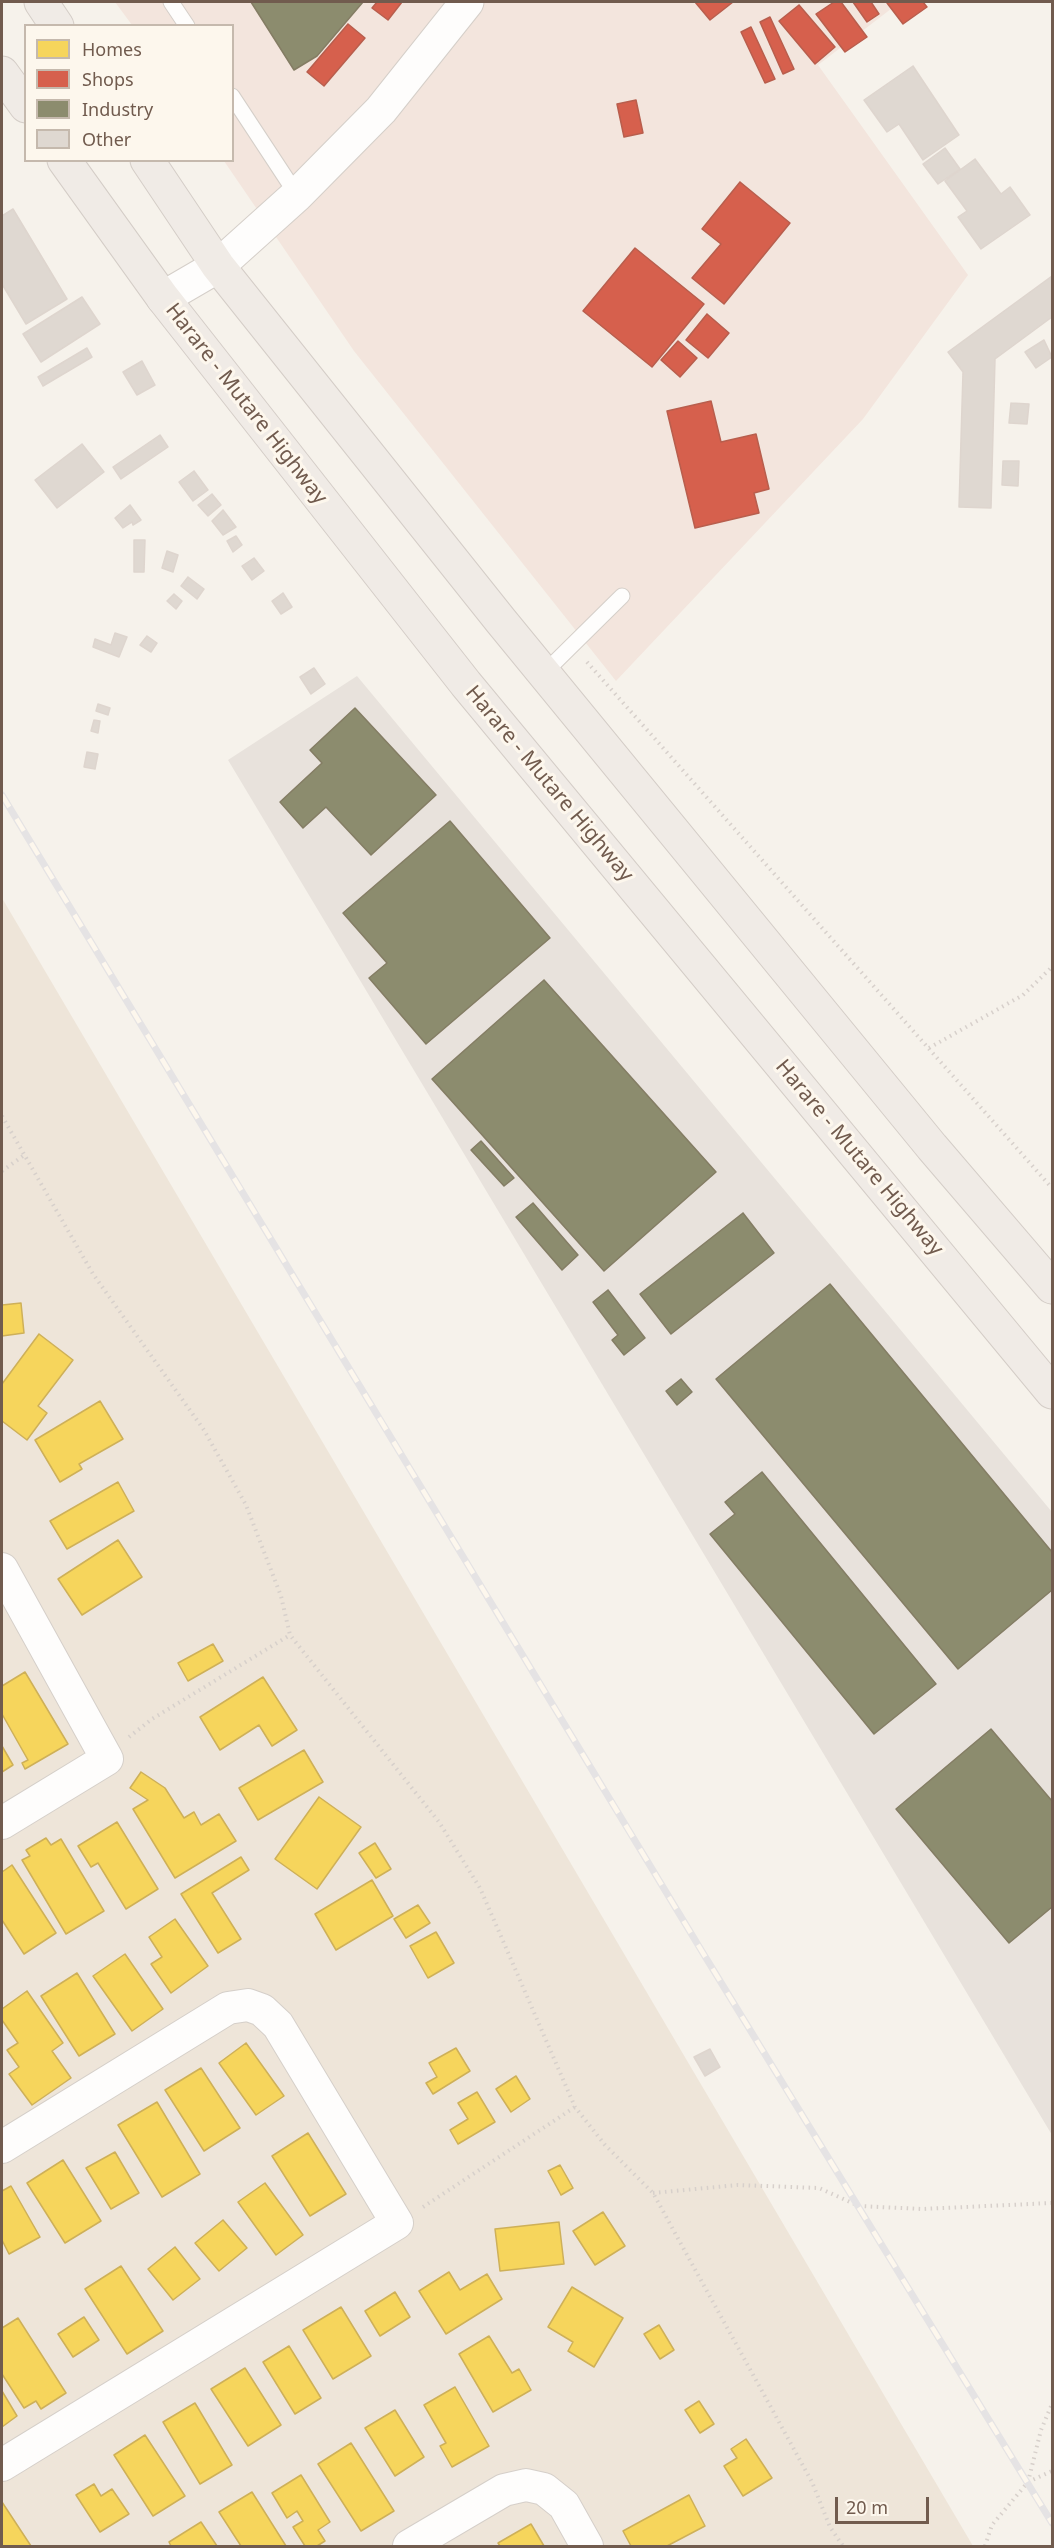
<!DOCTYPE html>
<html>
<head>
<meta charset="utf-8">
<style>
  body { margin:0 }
  #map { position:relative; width:1054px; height:2548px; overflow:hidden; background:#f6f2eb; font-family:"Noto Sans",sans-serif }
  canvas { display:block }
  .frame { position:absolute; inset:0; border:3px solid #715b4e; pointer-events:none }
  .legend { position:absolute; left:24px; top:24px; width:210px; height:138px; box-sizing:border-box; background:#fdf7ed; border:2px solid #c5b9ad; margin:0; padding:8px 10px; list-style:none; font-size:18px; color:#715b4e }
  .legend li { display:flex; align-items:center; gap:12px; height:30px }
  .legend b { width:30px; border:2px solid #c5b9ad }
  .scale { position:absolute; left:835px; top:2497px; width:94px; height:27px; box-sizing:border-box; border:3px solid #715b4e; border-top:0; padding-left:8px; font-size:18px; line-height:21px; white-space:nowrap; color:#715b4e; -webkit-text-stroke:4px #fdf7ed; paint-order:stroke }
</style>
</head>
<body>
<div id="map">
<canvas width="1054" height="2548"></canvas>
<div class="frame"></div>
<ul class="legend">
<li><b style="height:16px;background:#f6d55c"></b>Homes</li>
<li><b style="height:16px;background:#d6604d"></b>Shops</li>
<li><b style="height:16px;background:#8c8c6e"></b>Industry</li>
<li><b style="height:16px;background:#dfd8d1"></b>Other</li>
</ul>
<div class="scale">20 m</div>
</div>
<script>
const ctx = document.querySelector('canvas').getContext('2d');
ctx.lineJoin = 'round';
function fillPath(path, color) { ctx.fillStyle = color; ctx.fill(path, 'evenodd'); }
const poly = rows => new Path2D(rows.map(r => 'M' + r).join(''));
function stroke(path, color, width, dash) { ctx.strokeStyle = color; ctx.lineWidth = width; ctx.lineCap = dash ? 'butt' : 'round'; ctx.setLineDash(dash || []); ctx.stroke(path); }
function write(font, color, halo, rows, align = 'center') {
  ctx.font = font + ' "Noto Sans",sans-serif'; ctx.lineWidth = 6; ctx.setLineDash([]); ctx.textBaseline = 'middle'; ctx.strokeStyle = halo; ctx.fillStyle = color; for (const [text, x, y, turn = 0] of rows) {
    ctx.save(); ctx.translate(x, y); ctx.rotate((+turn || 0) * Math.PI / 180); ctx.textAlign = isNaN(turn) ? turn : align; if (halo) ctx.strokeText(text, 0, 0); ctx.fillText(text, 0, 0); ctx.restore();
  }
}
const residential = poly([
  [2,898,973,2546,2,2546]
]);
const commercial = poly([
  [115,2,900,2,818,65,968,275,863,419,616,681,354,351,224,161,232,160,232,26,132,25]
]);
const industrial = poly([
  [357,676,1052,1512,1052,2135,228,760]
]);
const homes = poly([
  [21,1303,24,1333,2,1336,2,1305,21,1303],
  [39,1334,73,1360,38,1406,47,1413,27,1440,2,1421,2,1384,39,1334],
  [100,1401,123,1439,79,1464,82,1469,60,1482,35,1440,100,1401],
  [118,1482,134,1511,67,1549,50,1521,118,1482],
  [118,1540,142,1577,82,1615,58,1579,118,1540],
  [213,1644,223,1661,188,1681,178,1663,213,1644],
  [25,1672,68,1744,25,1769,22,1763,28,1760,2,1714,2,1686,25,1672],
  [263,1677,297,1730,272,1746,259,1725,220,1750,200,1717,263,1677],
  [2,1746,13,1765,2,1772,2,1746],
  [304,1750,323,1782,258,1820,239,1788,304,1750],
  [141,1772,165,1788,184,1818,194,1812,201,1825,219,1814,236,1841,175,1878,133,1809,148,1800,130,1788,141,1772],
  [319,1797,361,1827,317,1889,275,1859,319,1797],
  [117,1822,158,1889,126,1909,98,1863,91,1867,78,1846,117,1822],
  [46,1838,51,1845,61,1839,104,1911,66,1934,22,1860,30,1856,26,1850,46,1838],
  [375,1843,391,1869,376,1878,359,1853,375,1843],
  [241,1857,249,1870,212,1893,241,1939,218,1953,181,1894,241,1857],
  [12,1865,56,1933,24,1954,2,1920,2,1872,12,1865],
  [372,1880,393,1916,336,1950,315,1914,372,1880],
  [418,1905,430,1923,406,1938,394,1919,418,1905],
  [175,1919,208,1966,171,1993,151,1964,162,1957,149,1937,175,1919],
  [436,1932,454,1963,428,1978,410,1946,436,1932],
  [125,1954,163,2009,132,2031,93,1976,125,1954],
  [77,1973,115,2034,79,2056,41,1996,77,1973],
  [27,1991,63,2043,52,2051,71,2078,32,2105,9,2074,19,2067,7,2050,18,2043,2,2020,2,2009,27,1991],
  [246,2043,284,2096,256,2115,219,2063,246,2043],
  [456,2048,470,2071,433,2094,426,2083,437,2077,429,2063,456,2048],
  [201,2068,240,2128,204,2151,165,2090,201,2068],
  [516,2076,530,2099,511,2112,496,2089,516,2076],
  [477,2092,495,2122,458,2144,450,2130,468,2119,458,2103,477,2092],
  [157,2102,200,2174,162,2197,118,2125,157,2102],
  [308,2133,346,2194,310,2216,272,2156,308,2133],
  [115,2152,139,2193,111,2209,86,2168,115,2152],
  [63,2160,101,2221,65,2243,27,2183,63,2160],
  [560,2165,573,2188,561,2195,548,2171,560,2165],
  [265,2183,303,2235,276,2255,238,2202,265,2183],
  [11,2186,40,2237,9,2254,2,2240,2,2191,11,2186],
  [603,2212,625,2246,595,2265,573,2231,603,2212],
  [223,2220,247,2248,219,2271,195,2243,223,2220],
  [559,2222,564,2264,500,2271,495,2229,559,2222],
  [175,2247,200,2279,173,2300,148,2269,175,2247],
  [121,2266,163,2331,127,2354,85,2289,121,2266],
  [449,2272,460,2290,487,2274,502,2299,446,2334,419,2291,449,2272],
  [572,2287,623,2318,594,2367,568,2351,573,2342,548,2327,572,2287],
  [395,2292,410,2317,380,2336,365,2311,395,2292],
  [341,2307,371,2356,333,2379,303,2330,341,2307],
  [84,2317,99,2340,73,2357,58,2334,84,2317],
  [18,2318,66,2393,41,2409,36,2401,24,2408,2,2374,2,2328,18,2318],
  [659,2325,674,2350,660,2359,644,2334,659,2325],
  [489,2336,512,2373,519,2369,531,2390,493,2412,459,2354,489,2336],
  [289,2346,321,2398,295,2414,263,2362,289,2346],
  [245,2368,281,2425,248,2446,211,2389,245,2368],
  [455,2387,489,2446,452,2467,440,2446,446,2443,424,2405,455,2387],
  [2,2391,17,2416,2,2427,2,2391],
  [699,2401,714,2424,700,2433,685,2410,699,2401],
  [195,2403,232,2465,200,2484,163,2422,195,2403],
  [395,2410,424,2457,395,2476,365,2428,395,2410],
  [145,2435,185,2496,153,2516,114,2455,145,2435],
  [746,2439,772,2478,743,2496,724,2466,737,2458,731,2449,746,2439],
  [351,2443,394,2511,361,2531,318,2464,351,2443],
  [301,2475,330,2522,318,2530,325,2541,317,2546,305,2546,293,2527,303,2521,297,2511,287,2518,272,2493,301,2475],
  [94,2484,101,2496,112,2489,129,2514,100,2532,76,2495,94,2484],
  [252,2492,286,2546,241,2546,219,2512,252,2492],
  [689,2495,705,2526,667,2546,631,2546,623,2531,689,2495],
  [2,2502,31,2546,2,2546,2,2502],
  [201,2522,217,2546,171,2546,169,2542,201,2522],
  [531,2524,544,2546,500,2546,498,2543,531,2524]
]);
const shops = poly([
  [377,2,402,2,388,20,372,8,377,2],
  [695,2,733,2,710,20,695,2],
  [834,2,841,2,867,37,845,52,816,14,834,2],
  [853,2,871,2,879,14,867,22,853,2],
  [889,2,923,2,927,7,903,24,887,3,889,2],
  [799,5,835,47,815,64,779,21,799,5],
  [770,17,794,69,783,74,760,22,770,17],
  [348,24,365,38,324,86,307,72,348,24],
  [751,27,775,79,765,83,741,32,751,27],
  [636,100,643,133,624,137,617,104,636,100],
  [740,182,790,223,724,304,692,278,721,244,702,229,740,182],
  [635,248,704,304,652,367,583,311,635,248],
  [707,314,729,333,708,358,686,340,707,314],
  [678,341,697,358,680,377,661,360,678,341],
  [711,401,721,442,756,434,769,489,754,493,759,513,695,528,667,411,711,401]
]);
const industry = poly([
  [251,2,363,2,317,56,294,70,251,2],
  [355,708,436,795,371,855,326,807,303,828,280,802,322,763,310,750,355,708],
  [450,821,550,938,426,1044,369,978,387,963,343,913,450,821],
  [544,980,716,1172,604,1271,432,1079,544,980],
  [481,1141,514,1178,504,1186,471,1150,481,1141],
  [533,1203,578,1255,562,1270,516,1217,533,1203],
  [743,1213,774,1253,671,1334,640,1294,743,1213],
  [830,1284,1052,1552,1052,1590,958,1669,716,1379,830,1284],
  [608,1290,645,1338,624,1355,612,1340,618,1335,593,1302,608,1290],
  [681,1379,692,1392,677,1405,666,1391,681,1379],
  [762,1472,936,1684,874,1734,710,1534,735,1514,725,1502,762,1472],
  [991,1729,1052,1801,1052,1907,1009,1943,896,1809,991,1729]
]);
const building = poly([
  [913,66,959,135,923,160,899,124,887,132,864,100,913,66],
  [945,148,960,169,938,184,923,164,945,148],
  [975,159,1001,194,1010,187,1030,215,981,249,958,217,967,211,945,181,975,159],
  [13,209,67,299,26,324,2,284,2,216,13,209],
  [1052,276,1052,317,995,359,991,508,959,507,963,372,948,352,1052,276],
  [82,297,100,324,41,362,23,334,82,297],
  [1044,340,1052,357,1036,368,1025,352,1044,340],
  [87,348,92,357,43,386,38,377,87,348],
  [142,361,155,385,137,395,123,372,142,361],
  [1011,403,1029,404,1027,424,1009,423,1011,403],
  [160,435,168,447,121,479,113,467,160,435],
  [82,444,104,472,57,508,35,480,82,444],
  [1003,461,1019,461,1018,486,1002,485,1003,461],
  [194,471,208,490,193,501,179,482,194,471],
  [212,494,221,505,208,516,198,505,212,494],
  [130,505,141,520,133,525,132,522,123,528,115,518,130,505],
  [223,510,236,527,223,535,212,521,223,510],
  [236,536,242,545,233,552,227,541,236,536],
  [134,540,145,540,144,572,134,572,134,540],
  [167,551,178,555,173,572,162,568,167,551],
  [254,558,264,571,252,580,242,566,254,558],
  [188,577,204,589,197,599,181,586,188,577],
  [283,593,292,607,281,614,272,601,283,593],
  [174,594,182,601,176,609,167,601,174,594],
  [115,633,127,637,119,657,93,647,95,639,111,645,115,633],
  [147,636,157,643,151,652,140,645,147,636],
  [314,668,325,684,311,694,300,677,314,668],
  [98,704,110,708,108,715,96,711,98,704],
  [94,720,100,721,98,733,91,731,94,720],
  [87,752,98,754,95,769,84,767,87,752],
  [710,2049,720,2067,705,2076,694,2057,710,2049]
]);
const path = poly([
  [587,662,1052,1188],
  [929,1048,1023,995,1052,967],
  [2,1116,93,1274,204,1430,246,1505,281,1596,290,1635,439,1822,480,1888,575,2107,605,2145,653,2193,812,2482,830,2527,843,2546],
  [2,1171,23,1156],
  [129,1737,152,1719,290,1635],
  [653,2193,738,2185,819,2188,859,2206,922,2209,1052,2203],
  [423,2207,575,2107],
  [1028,2482,1052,2471],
  [985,2546,992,2525,1028,2482,1041,2430,1052,2404]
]);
const service = poly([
  [171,2,187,26],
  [232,96,297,195],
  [544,673,622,596]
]);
const minor = poly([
  [2,1569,107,1759,2,1823],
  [2,2147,228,2008,248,2005,262,2010,278,2025,397,2223,2,2465],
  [409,2546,504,2490,526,2485,544,2489,564,2505,587,2546]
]);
const tertiary = poly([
  [163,298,218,266,297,195,381,110,467,2]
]);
const trunk = poly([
  [41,2,57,26],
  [2,73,26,106],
  [64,160,163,298,466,684,1052,1392],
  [147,160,218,266,501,621,932,1147,1052,1287]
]);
const rail = poly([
  [2,795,706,1958,1052,2523]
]);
const streetNames = [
  ["Harare - Mutare Highway",246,404,52],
  ["Harare - Mutare Highway",549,784,50],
  ["Harare - Mutare Highway",859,1158,50]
];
fillPath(residential, '#eee5d9');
fillPath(commercial, '#f3e5dd');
fillPath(industrial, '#e8e2dc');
fillPath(homes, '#f6d55c');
stroke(homes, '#ceb058', 1.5);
fillPath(shops, '#d6604d');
stroke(shops, '#b85e4d', 1.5);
fillPath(industry, '#8c8c6e');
stroke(industry, '#847d64', 1.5);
fillPath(building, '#dfd8d1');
stroke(building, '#ded5ce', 1.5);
stroke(service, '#d5cfc9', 17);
stroke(minor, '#d5cfc9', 34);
stroke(tertiary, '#d5cfc9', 35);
stroke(trunk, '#d4cdc7', 35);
stroke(path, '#d7d0cb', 4, [1.5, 4.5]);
stroke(service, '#fefdfc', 15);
stroke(minor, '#fefdfc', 32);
stroke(tertiary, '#fefdfc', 33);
stroke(trunk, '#f0ebe6', 33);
stroke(rail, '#e5e3e4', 7);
stroke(rail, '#fdf7ed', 4.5, [14]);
write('21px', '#715b4e', '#fdf7ed', streetNames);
</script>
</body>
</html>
